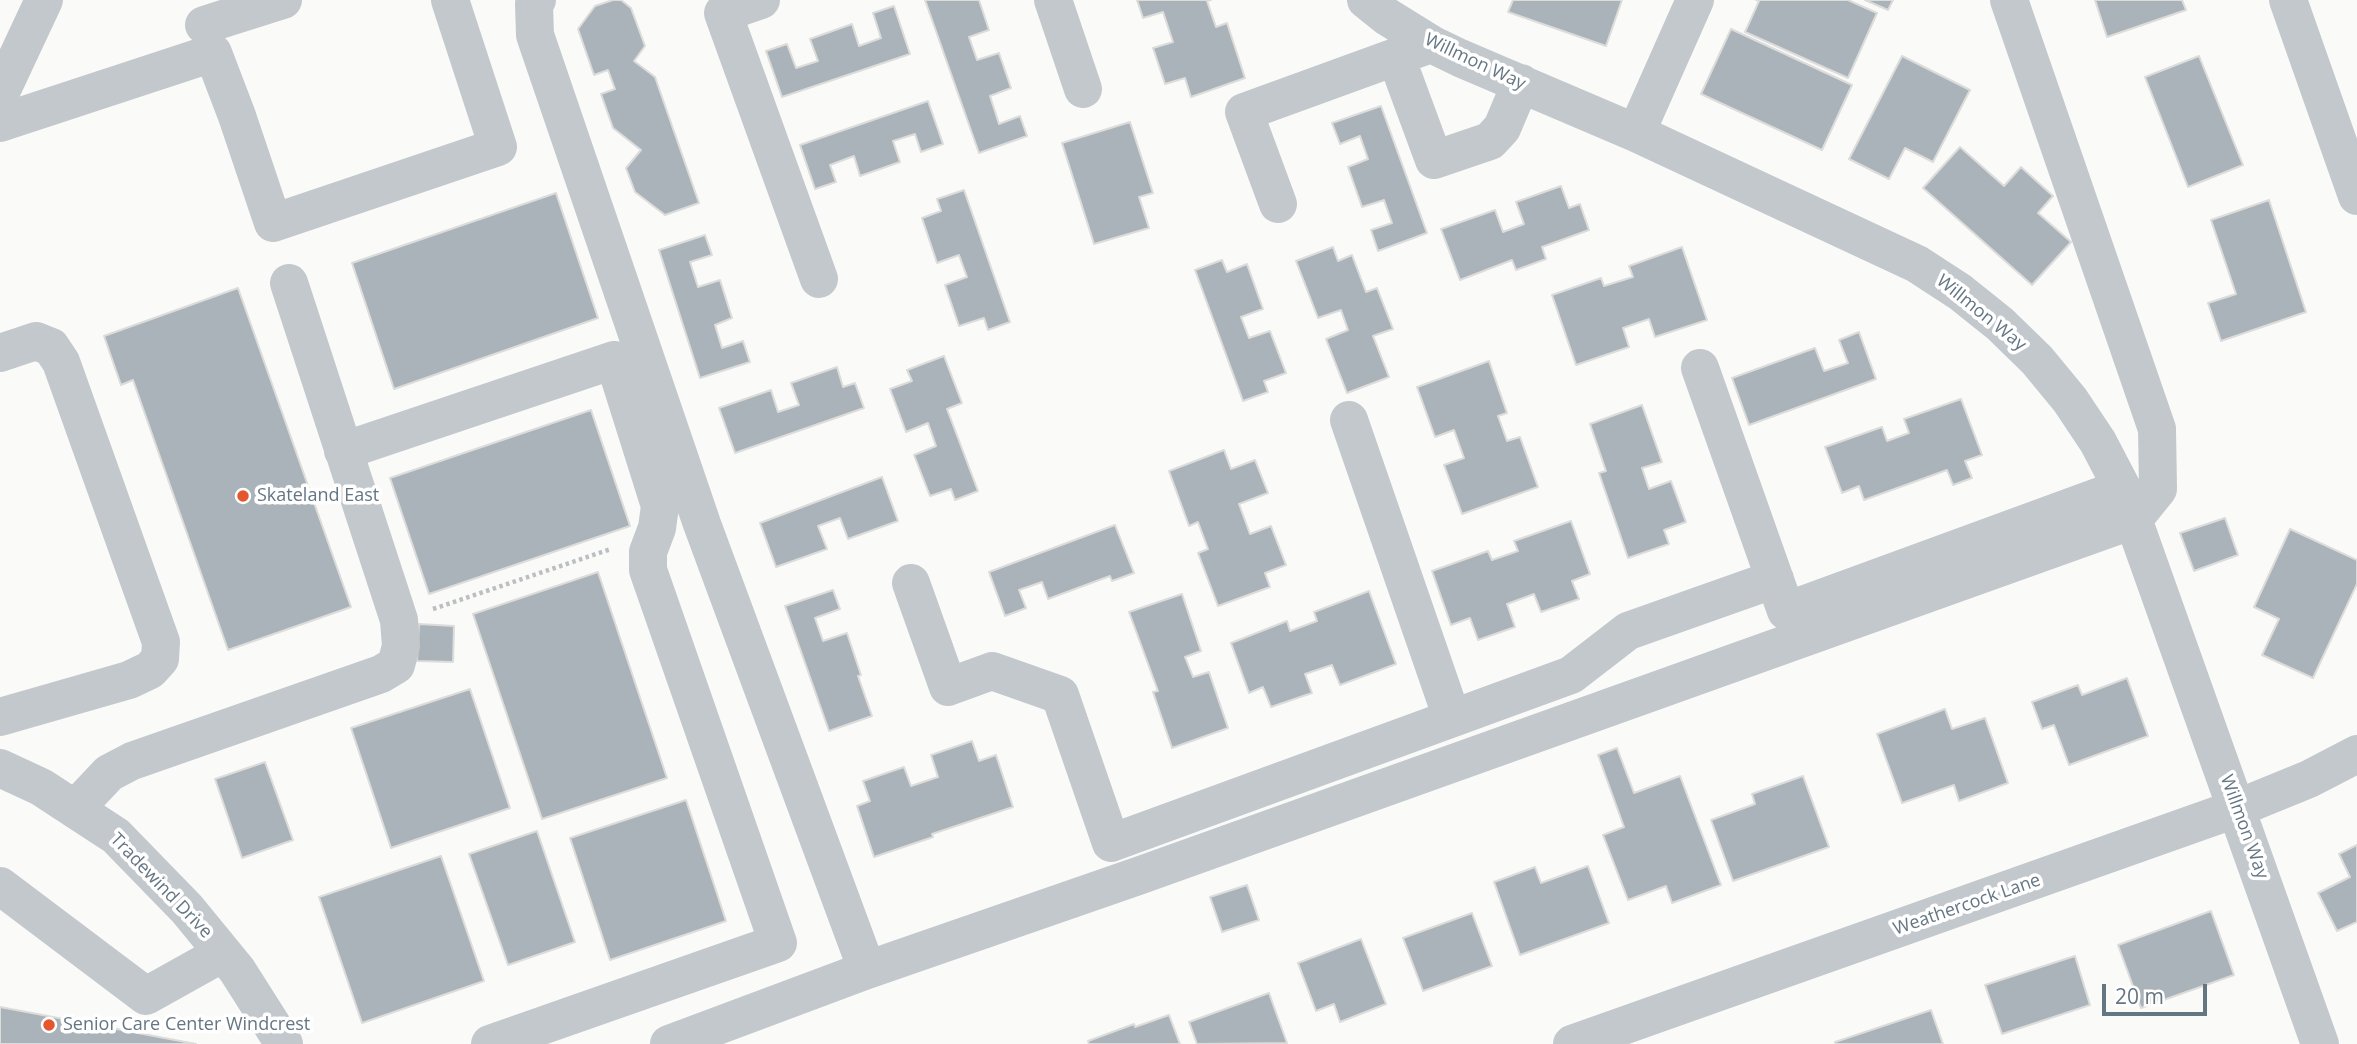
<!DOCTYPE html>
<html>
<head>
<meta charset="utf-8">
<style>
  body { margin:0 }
  #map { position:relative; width:2357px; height:1044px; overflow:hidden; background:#fafaf8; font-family:"Open Sans",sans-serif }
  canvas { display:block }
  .scale { position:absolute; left:2102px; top:984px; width:105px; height:32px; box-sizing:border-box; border:4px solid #657683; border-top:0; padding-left:9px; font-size:21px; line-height:24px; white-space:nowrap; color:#657683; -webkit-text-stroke:5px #fff; paint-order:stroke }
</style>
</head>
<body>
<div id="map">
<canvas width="2357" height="1044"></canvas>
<div class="scale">20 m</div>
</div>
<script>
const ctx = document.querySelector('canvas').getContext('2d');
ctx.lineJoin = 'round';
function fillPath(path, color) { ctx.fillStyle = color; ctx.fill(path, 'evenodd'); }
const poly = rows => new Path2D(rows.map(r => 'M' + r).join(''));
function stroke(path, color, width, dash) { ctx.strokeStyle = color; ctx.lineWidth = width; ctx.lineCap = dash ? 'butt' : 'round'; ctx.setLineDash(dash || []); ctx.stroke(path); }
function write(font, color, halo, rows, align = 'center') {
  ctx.font = font + ' "Open Sans",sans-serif'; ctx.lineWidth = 7; ctx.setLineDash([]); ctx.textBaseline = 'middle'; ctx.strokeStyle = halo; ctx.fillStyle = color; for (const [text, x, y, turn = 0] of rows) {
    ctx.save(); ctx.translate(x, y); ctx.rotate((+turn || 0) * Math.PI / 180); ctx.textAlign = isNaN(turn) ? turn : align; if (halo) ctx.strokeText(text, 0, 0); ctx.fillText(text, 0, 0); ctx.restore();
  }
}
const building = poly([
  [613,0,621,0,631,8,645,46,634,61,655,77,699,203,665,215,635,192,626,168,641,150,613,128,601,94,615,89,608,70,594,75,578,29,595,6,613,0],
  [925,0,979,0,989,30,969,37,977,60,999,53,1011,88,990,96,999,124,1020,116,1027,136,979,153,925,0],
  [1137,0,1211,0,1207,1,1216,27,1227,23,1245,78,1191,97,1185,78,1165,84,1153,48,1173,42,1163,12,1143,18,1137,0],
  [1513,0,1622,0,1606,46,1508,12,1513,0],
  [1756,0,1848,0,1877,13,1848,78,1745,32,1759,1,1756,0],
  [1865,0,1893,0,1888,10,1865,0],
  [2095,0,2182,0,2186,10,2107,37,2095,0],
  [894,6,910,54,782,97,766,51,787,44,796,68,818,61,810,39,852,24,859,46,881,38,873,13,894,6],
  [1731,29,1852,85,1822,150,1701,94,1731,29],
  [1902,56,1970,90,1933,162,1905,148,1889,179,1849,159,1902,56],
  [2199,56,2243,165,2188,187,2145,77,2199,56],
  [928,101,943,144,921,152,915,134,893,141,900,162,860,176,854,156,830,165,836,182,815,189,800,145,928,101],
  [1381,106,1427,233,1378,251,1371,230,1392,223,1384,200,1362,207,1348,167,1368,159,1360,136,1340,144,1332,123,1381,106],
  [1130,122,1153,193,1139,197,1149,228,1094,244,1062,143,1130,122],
  [1960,147,2004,186,2021,167,2053,196,2038,213,2071,242,2032,285,1923,188,1960,147],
  [1561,186,1569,208,1580,204,1589,230,1542,247,1546,259,1516,270,1512,260,1460,280,1441,229,1495,210,1503,232,1524,224,1516,202,1561,186],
  [964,190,1010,322,988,330,984,318,959,326,945,285,967,277,959,255,937,263,922,218,941,211,937,199,964,190],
  [556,193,598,318,394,389,352,263,556,193],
  [2269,200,2306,312,2221,341,2208,303,2236,294,2211,220,2269,200],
  [705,235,712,255,690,262,698,287,720,280,732,318,715,325,722,348,743,341,750,362,700,378,659,250,705,235],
  [1333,247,1338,261,1352,255,1366,292,1377,288,1393,329,1373,336,1389,377,1347,393,1326,339,1348,330,1341,310,1318,318,1296,261,1333,247],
  [1682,247,1707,320,1655,337,1649,319,1623,328,1629,347,1576,365,1552,295,1601,278,1604,286,1633,277,1629,266,1682,247],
  [1222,260,1227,272,1247,264,1263,309,1241,317,1249,338,1270,331,1286,373,1264,381,1268,392,1243,401,1195,270,1222,260],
  [238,288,351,607,228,650,133,380,121,385,104,336,238,288],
  [1859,332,1876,379,1749,425,1732,378,1815,348,1824,371,1848,363,1839,340,1859,332],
  [944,356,962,403,947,409,978,491,955,500,951,489,930,496,914,455,936,446,928,423,906,432,890,389,912,381,907,370,944,356],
  [1489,361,1507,413,1498,416,1507,441,1520,437,1538,487,1462,514,1444,465,1464,458,1454,430,1435,437,1417,387,1489,361],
  [837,367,843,387,855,383,864,408,735,453,719,408,771,390,778,412,799,405,791,383,837,367],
  [1961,399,1982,455,1965,461,1972,478,1953,485,1947,470,1864,500,1859,486,1842,493,1825,447,1882,427,1887,441,1909,433,1904,419,1961,399],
  [1642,405,1662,462,1642,468,1649,489,1671,481,1686,522,1664,530,1669,544,1628,558,1599,473,1606,471,1590,424,1642,405],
  [591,410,630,526,429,594,390,478,591,410],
  [1224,450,1231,469,1255,460,1268,493,1239,504,1250,534,1271,526,1286,565,1265,573,1270,587,1218,606,1198,553,1208,549,1198,522,1189,526,1169,471,1224,450],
  [882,477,898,521,848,539,840,518,818,526,827,549,776,567,760,523,882,477],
  [2225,518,2238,555,2194,571,2180,533,2225,518],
  [1571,521,1590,574,1572,581,1579,599,1541,612,1534,594,1507,604,1515,627,1478,640,1470,618,1451,625,1432,571,1488,551,1492,560,1518,551,1514,541,1571,521],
  [1115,525,1134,573,1112,581,1110,576,1048,599,1042,582,1019,590,1026,608,1005,616,989,572,1115,525],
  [2290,529,2357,560,2357,584,2313,678,2262,655,2279,619,2254,607,2290,529],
  [598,572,667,778,542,819,473,614,598,572],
  [833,590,840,609,815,618,823,641,847,633,861,675,858,676,872,716,829,731,785,606,833,590],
  [1369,591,1396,664,1340,685,1332,665,1305,674,1312,693,1271,707,1263,687,1249,693,1231,643,1287,621,1290,631,1317,621,1314,612,1369,591],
  [1182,594,1201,651,1185,657,1193,677,1209,672,1228,728,1172,748,1153,692,1158,691,1129,612,1182,594],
  [419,624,454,626,453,662,417,661,419,624],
  [2127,678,2148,736,2069,765,2054,725,2042,729,2032,702,2078,685,2082,695,2127,678],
  [470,689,510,808,391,848,351,728,470,689],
  [1945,709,1952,729,1985,718,2008,783,1959,801,1954,785,1902,803,1877,734,1945,709],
  [972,741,979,761,996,755,1013,807,932,834,933,837,874,857,857,806,870,801,863,781,904,767,911,786,938,777,931,755,972,741],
  [1617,748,1634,793,1680,776,1721,885,1672,903,1666,886,1628,900,1603,835,1624,827,1598,755,1617,748],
  [265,762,293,840,242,858,215,779,265,762],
  [1803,776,1829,847,1733,881,1711,820,1755,804,1752,794,1803,776],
  [686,800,726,921,610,960,570,838,686,800],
  [537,831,575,942,508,965,469,854,537,831],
  [2357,845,2357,922,2337,931,2318,893,2350,877,2339,854,2357,845],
  [441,856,484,981,362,1023,319,897,441,856],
  [1588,866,1609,923,1520,955,1494,882,1535,867,1541,883,1588,866],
  [1247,885,1259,920,1222,932,1210,897,1247,885],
  [2211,911,2234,975,2141,1008,2118,945,2211,911],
  [1472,913,1492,966,1423,991,1403,938,1472,913],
  [1361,939,1386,1004,1340,1022,1334,1004,1316,1011,1298,963,1361,939],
  [2075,956,2090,1005,2002,1034,1985,985,2075,956],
  [1269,993,1287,1043,1197,1044,1189,1022,1269,993],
  [0,1007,196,1044,0,1044,0,1007],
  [1931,1010,1943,1044,1836,1044,1835,1042,1931,1010],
  [1169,1015,1180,1044,1089,1044,1088,1041,1134,1024,1135,1027,1169,1015]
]);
const path = poly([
  [433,609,611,549]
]);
const minor = poly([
  [537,0,534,4,535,35,702,524,867,970,669,1044],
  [761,0,723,13,819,279],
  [1053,0,1083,89],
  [1366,0,1386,16,1431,44,1460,58,1636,133,1917,264,1960,292,2000,324,2037,360,2070,400,2098,442,2122,488,2320,1044],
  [2288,0,2357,196],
  [204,25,283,0],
  [1396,57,1434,160,1490,141,1502,128,1521,83],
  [0,94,44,0],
  [0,123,213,53,237,116,273,223,498,147,450,0],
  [1636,133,1695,0],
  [1278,204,1244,112,1431,44],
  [0,353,36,341,51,347,61,362,161,642,160,659,150,670,129,680,0,717],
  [1700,368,1786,611,2122,488],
  [1349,420,1452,718],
  [343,451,614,360,660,506,657,528,648,552,648,570,778,943,490,1044],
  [911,583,948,687,992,671,1060,695,1111,843,1571,675,1628,631,1775,579],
  [0,768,41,787,116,836,187,909,237,970,284,1044],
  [75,809,109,773,132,761,381,674,396,665,401,646,399,620,289,283],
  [0,886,146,996,223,953],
  [867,970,1138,876,2133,520,2158,489,2157,429,2009,0],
  [1572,1044,2238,808,2309,779,2357,754]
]);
const markers = [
  [243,496,7,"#e4572e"],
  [49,1025,7,"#e4572e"]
];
const streetNames = [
  ["Willmon Way",1475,62,25],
  ["Willmon Way",1981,313,39],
  ["Willmon Way",2244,827,70],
  ["Tradewind Drive",161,886,46],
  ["Weathercock Lane",1967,905,-19]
];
const poiNames = [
  ["Skateland East",257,496],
  ["Senior Care Center Windcrest",63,1025]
];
fillPath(building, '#aab3b9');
stroke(building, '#dcdcda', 2);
stroke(path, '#bbbfc2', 4.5, [3.5, 3.5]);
stroke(minor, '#c3c8cc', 38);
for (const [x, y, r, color] of markers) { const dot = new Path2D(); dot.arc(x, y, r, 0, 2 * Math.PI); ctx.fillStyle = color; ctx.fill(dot); stroke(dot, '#fff', 2.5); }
write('18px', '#657683', '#fff', streetNames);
write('18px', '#657683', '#fff', poiNames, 'left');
</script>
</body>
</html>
